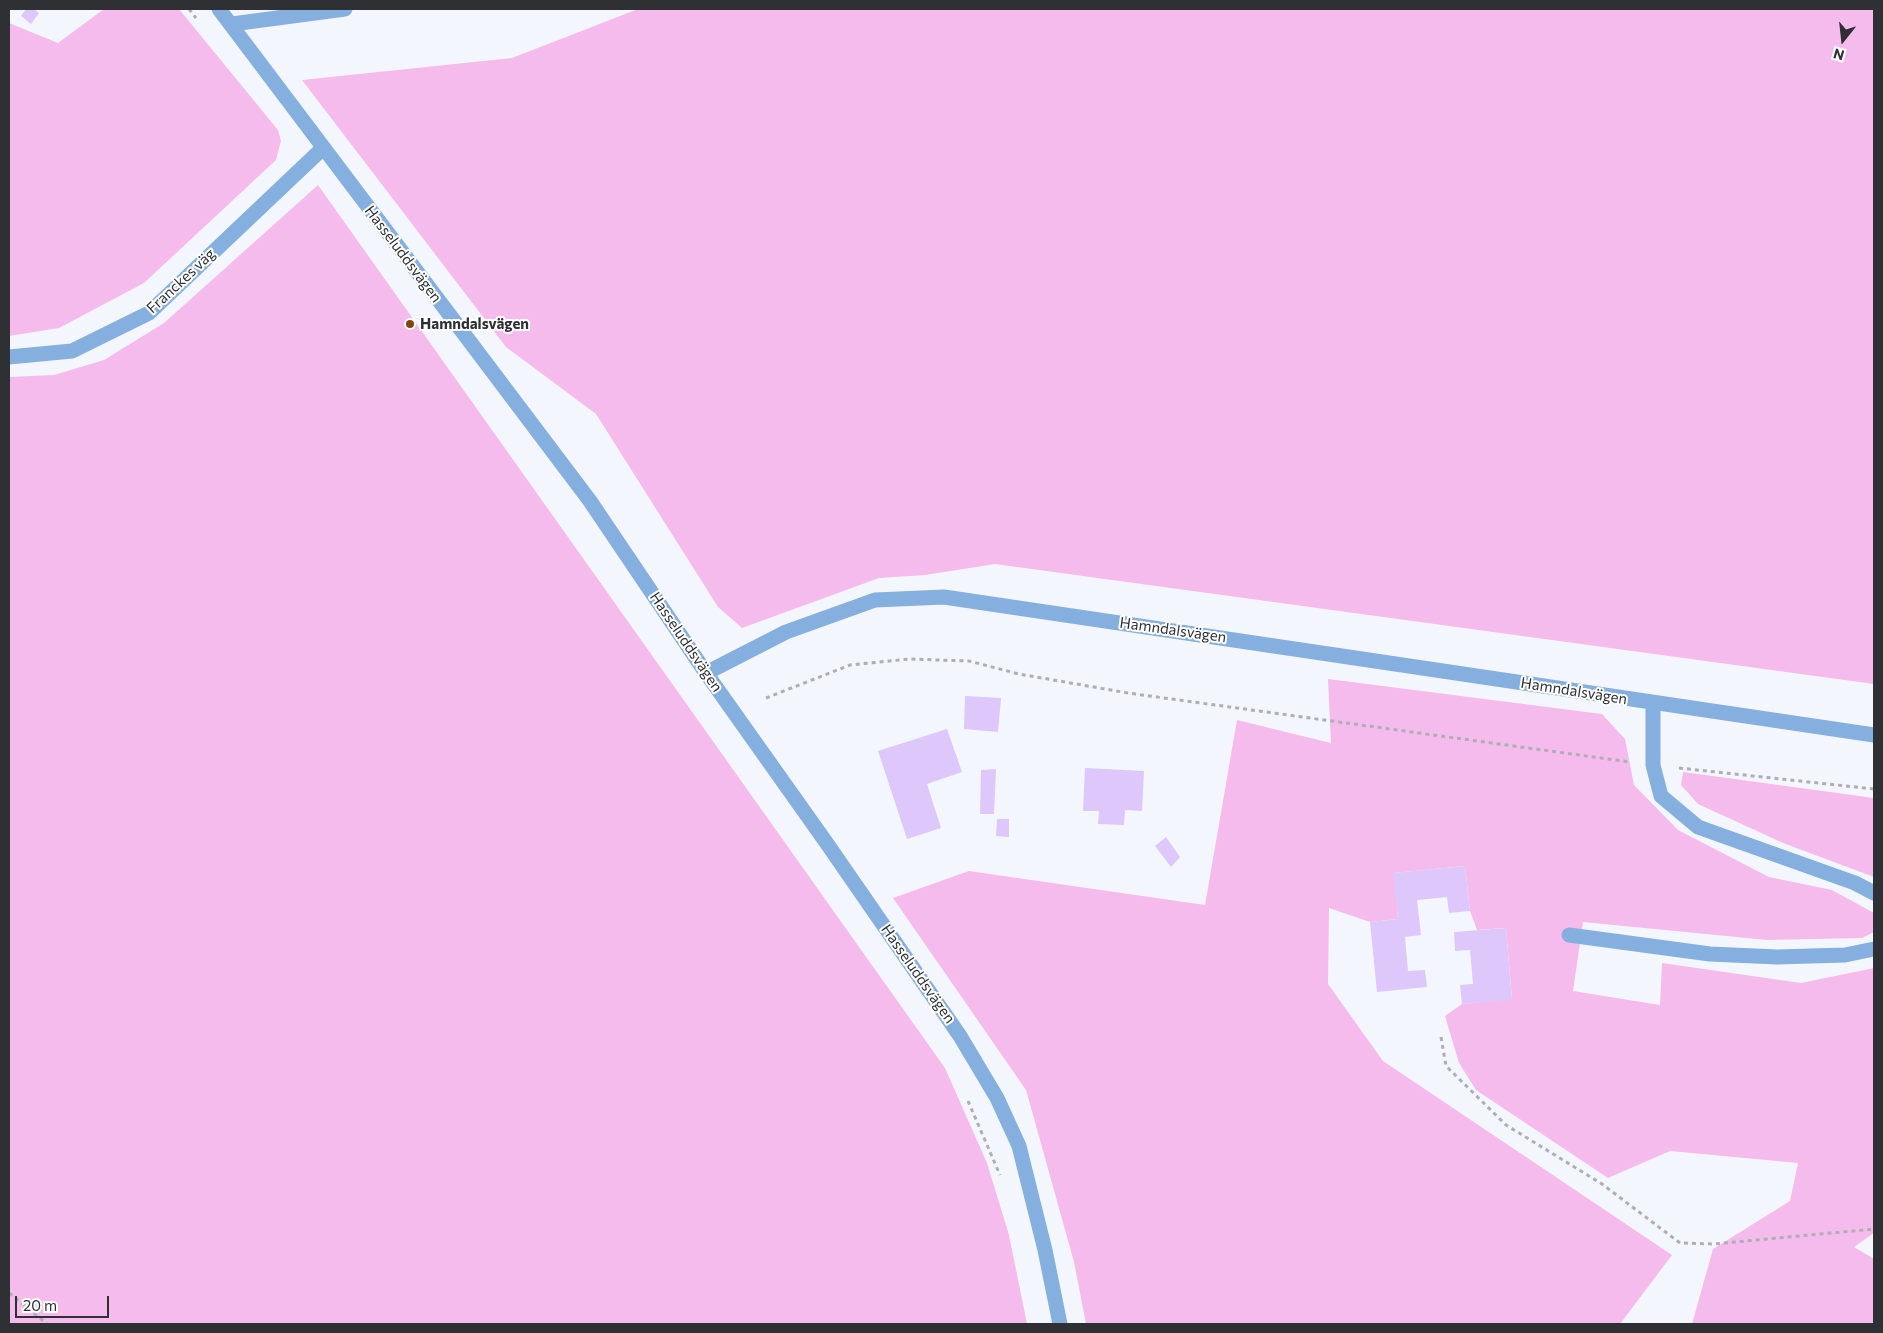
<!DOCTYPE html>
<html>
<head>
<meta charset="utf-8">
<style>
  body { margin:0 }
  #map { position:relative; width:1883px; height:1333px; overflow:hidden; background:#f4f6fe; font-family:Commissioner,sans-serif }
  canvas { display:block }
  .frame { position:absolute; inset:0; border:10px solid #2f3034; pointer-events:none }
  .north { position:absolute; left:1818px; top:15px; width:50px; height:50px; -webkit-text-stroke:4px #fff; paint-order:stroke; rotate:196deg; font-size:14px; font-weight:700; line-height:20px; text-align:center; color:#2f3034 }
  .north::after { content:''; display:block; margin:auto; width:18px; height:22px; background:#2f3034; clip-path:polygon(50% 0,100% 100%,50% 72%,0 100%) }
  .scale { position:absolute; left:15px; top:1296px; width:94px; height:22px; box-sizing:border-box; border:2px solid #2f3034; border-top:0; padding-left:6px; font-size:15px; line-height:18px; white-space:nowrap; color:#2f3034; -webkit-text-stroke:4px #fff; paint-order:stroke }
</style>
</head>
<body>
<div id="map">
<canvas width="1883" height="1333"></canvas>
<div class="frame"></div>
<div class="north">N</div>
<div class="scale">20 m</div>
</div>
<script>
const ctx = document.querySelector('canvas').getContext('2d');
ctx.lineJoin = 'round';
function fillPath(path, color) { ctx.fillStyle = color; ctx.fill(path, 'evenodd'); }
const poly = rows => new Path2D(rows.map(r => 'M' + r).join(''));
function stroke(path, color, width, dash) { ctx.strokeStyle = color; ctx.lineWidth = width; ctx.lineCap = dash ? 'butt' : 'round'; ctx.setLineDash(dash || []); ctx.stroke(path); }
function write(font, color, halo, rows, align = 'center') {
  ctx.font = font + ' Commissioner,sans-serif'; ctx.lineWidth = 4; ctx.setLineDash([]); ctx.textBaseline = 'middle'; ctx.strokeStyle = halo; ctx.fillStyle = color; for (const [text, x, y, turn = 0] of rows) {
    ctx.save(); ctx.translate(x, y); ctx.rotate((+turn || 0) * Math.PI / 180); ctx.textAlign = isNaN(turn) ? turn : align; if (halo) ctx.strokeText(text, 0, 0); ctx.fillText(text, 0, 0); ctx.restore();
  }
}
const green = poly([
  [104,9,179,9,278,130,281,141,276,160,144,283,59,328,9,336,9,23,58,43],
  [638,9,1874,9,1874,684,995,564,925,575,879,578,742,628,718,607,596,414,506,347,302,80,512,58],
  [318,185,945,1068,987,1163,1009,1235,1027,1324,9,1324,9,377,54,375,104,360,164,323],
  [1328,679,1602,714,1625,739,1634,785,1678,830,1769,877,1832,890,1874,913,1874,932,1862,938,1767,940,1583,922,1573,991,1660,1005,1662,963,1801,983,1874,968,1874,1233,1854,1247,1874,1259,1874,1324,1692,1324,1713,1249,1790,1201,1798,1163,1670,1151,1608,1178,1476,1090,1459,1063,1445,1016,1462,1004,1512,999,1506,928,1477,930,1470,911,1465,866,1394,873,1398,919,1370,922,1329,908,1328,984,1383,1061,1672,1255,1620,1324,1086,1324,1074,1262,1026,1090,893,898,969,871,1205,905,1237,720,1331,743],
  [1683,772,1874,798,1874,877,1783,843,1698,804,1681,785]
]);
const building = poly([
  [26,9,34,9,39,13,31,24,21,16],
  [965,696,1001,698,998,732,964,729],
  [947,729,962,772,927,784,941,828,907,839,878,751],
  [1085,768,1144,771,1142,811,1125,810,1124,825,1098,824,1099,811,1083,811],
  [996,769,994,814,980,814,981,770],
  [997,819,1009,819,1009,837,996,836],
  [1166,837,1180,857,1171,867,1155,846],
  [1465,866,1470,911,1449,913,1447,897,1417,900,1421,935,1405,937,1408,971,1425,970,1427,987,1377,992,1370,922,1398,919,1393,873],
  [1506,928,1512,1000,1462,1004,1460,985,1473,984,1470,950,1455,951,1454,932]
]);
const path = poly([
  [189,9,196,18],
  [766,698,850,665,909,659,969,661,1019,674,1128,693,1630,762],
  [1679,768,1874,789],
  [1441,1037,1446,1066,1506,1125,1602,1184,1680,1243,1714,1244,1874,1229],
  [968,1101,1000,1175],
  [9,1293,47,1324]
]);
const minor = poly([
  [219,9,590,501,706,673,828,845,960,1036,997,1098,1019,1146,1045,1250,1060,1324],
  [232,24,345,9],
  [9,357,72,351,149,313,323,148],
  [706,673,786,632,875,600,944,597,1874,735],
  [1653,704,1653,765,1661,796,1698,827,1855,883,1874,893],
  [1569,935,1710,954,1777,957,1845,955,1874,949]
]);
const markers = [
  [410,324,5,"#854311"]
];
const streetNames = [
  ["Hasseluddsvägen",403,254,53],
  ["Franckes väg",181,281,-43],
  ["Hamndalsvägen",1173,630,8],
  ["Hasseluddsvägen",686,642,56],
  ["Hamndalsvägen",1574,691,9],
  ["Hasseluddsvägen",918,974,55]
];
const poiNames = [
  ["Hamndalsvägen",420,324]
];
fillPath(green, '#f5bbec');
fillPath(building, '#dec7fa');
stroke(path, '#adafb5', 3, [4, 4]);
stroke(minor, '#84afde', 15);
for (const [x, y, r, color] of markers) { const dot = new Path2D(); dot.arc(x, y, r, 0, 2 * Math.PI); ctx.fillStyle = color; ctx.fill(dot); stroke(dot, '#fff', 2); }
write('15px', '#2f3034', '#fff', streetNames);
write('bold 15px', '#2f3034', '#fff', poiNames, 'left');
</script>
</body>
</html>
